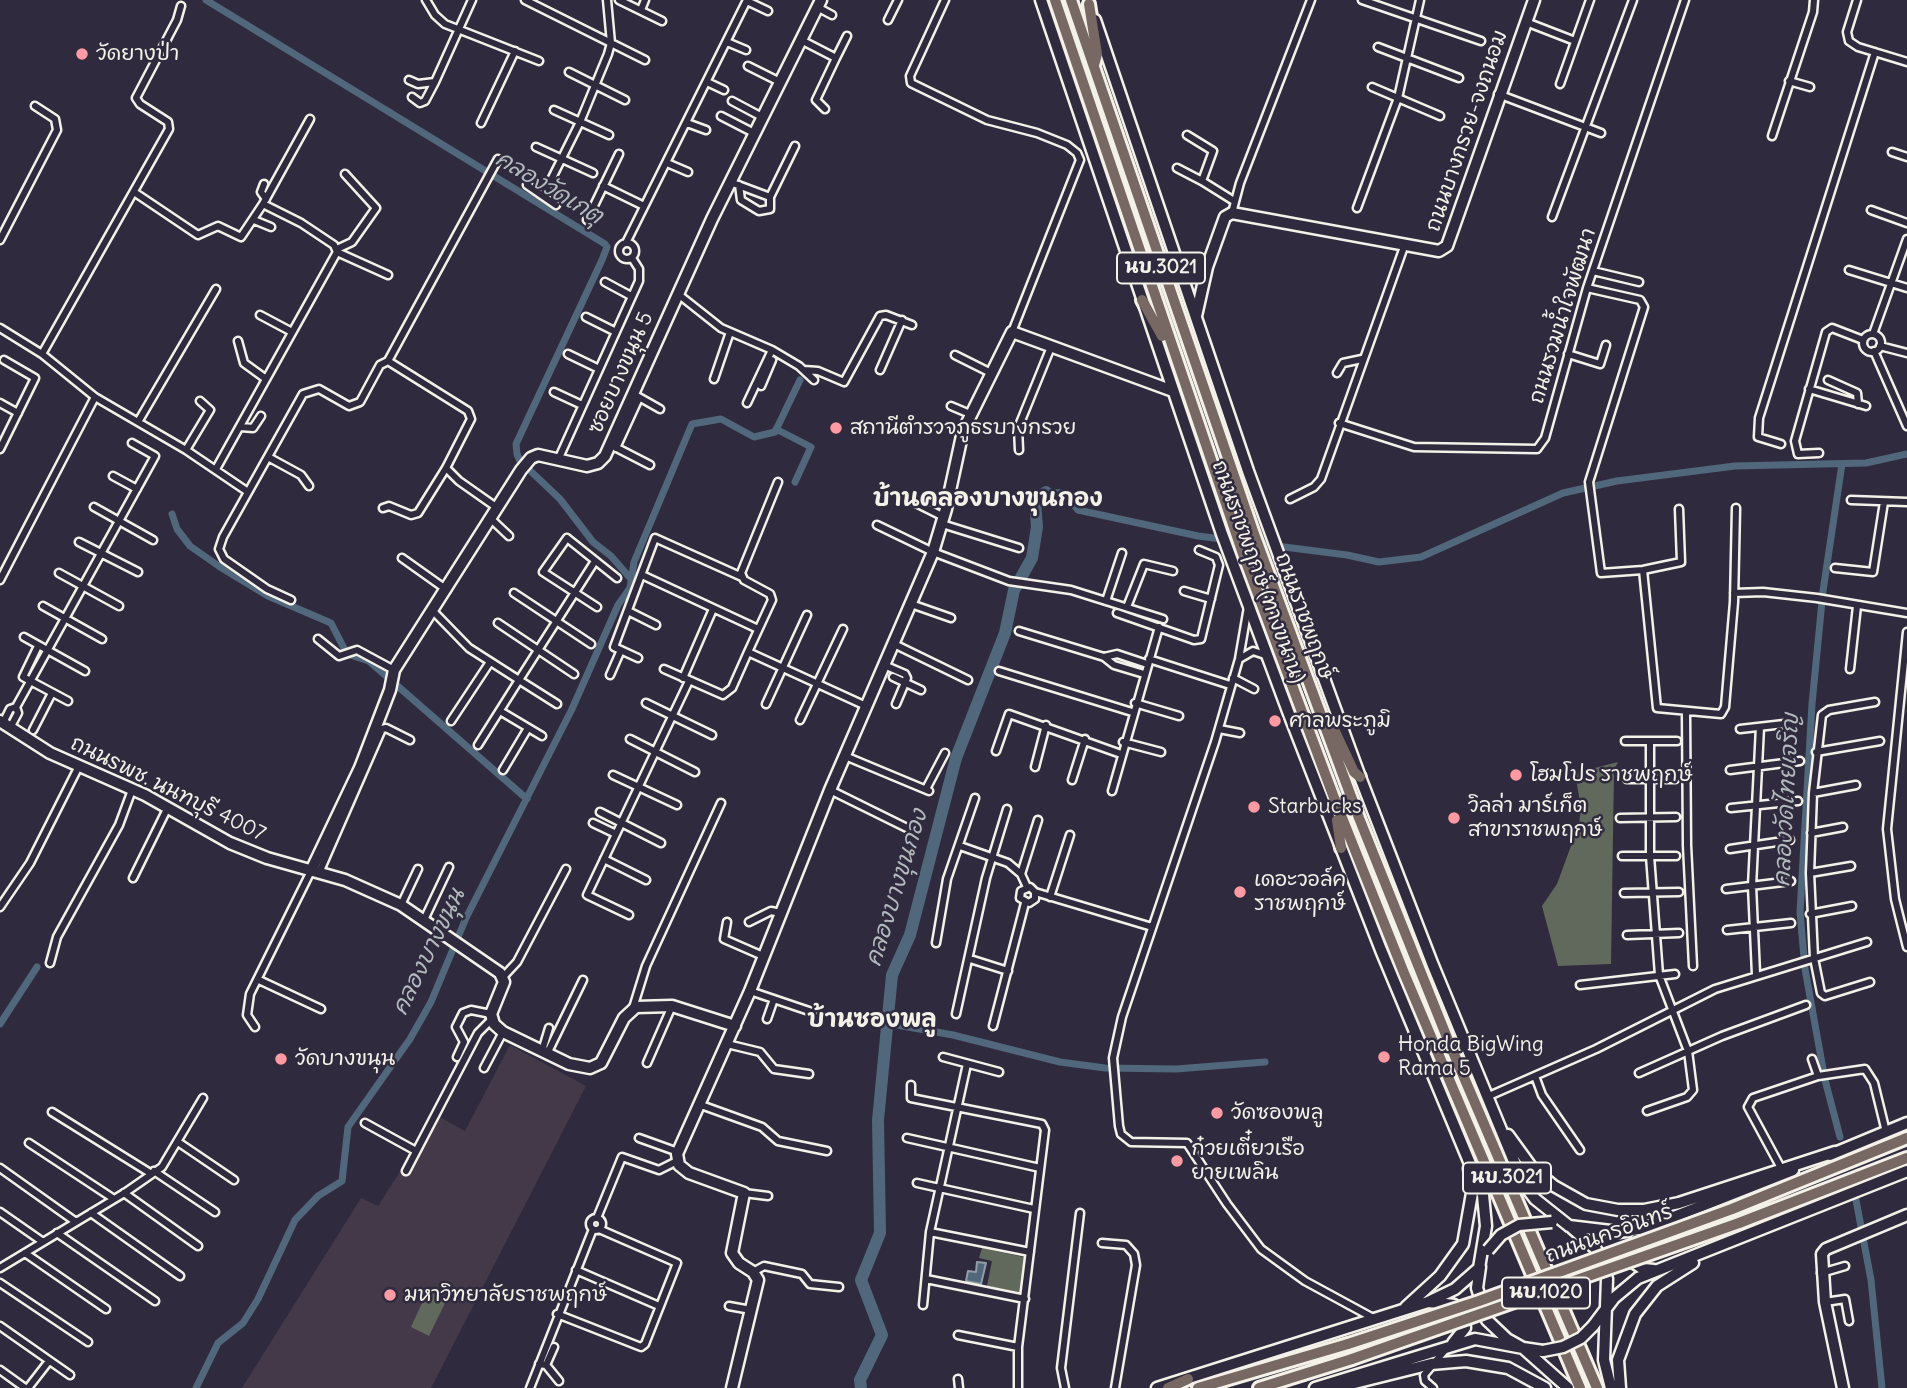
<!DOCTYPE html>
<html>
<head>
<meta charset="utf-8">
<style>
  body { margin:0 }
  canvas { display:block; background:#2f2a3d }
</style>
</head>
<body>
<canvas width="1907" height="1388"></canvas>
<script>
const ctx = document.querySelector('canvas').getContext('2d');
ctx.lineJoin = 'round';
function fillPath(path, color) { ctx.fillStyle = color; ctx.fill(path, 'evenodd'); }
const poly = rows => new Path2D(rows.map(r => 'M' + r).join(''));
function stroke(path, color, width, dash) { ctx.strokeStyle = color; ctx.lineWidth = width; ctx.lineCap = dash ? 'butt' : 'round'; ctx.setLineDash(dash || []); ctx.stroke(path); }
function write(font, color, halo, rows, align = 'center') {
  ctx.font = font + ' Delius,"Playpen Sans Thai",sans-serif'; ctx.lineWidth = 5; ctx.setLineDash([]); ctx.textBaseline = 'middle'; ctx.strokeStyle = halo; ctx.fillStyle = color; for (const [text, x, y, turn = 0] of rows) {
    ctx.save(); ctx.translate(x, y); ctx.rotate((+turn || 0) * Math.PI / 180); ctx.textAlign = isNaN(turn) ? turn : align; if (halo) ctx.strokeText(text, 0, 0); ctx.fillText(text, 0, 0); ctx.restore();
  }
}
const built = poly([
  [510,1045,586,1086,431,1388,242,1388,361,1198,378,1206,436,1115,465,1131]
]);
const green = poly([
  [1618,762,1614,770,1611,964,1558,966,1542,906,1557,884,1579,824,1581,808,1575,773],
  [982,1248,1028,1258,1024,1293,987,1286,992,1261,979,1258],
  [428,1290,447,1299,429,1336,411,1327]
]);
const water = poly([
  [977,1262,986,1263,981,1284,966,1281,968,1271,976,1272,977,1262]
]);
const canal = poly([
  [206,0,605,244,607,247,602,260,516,444,517,454,520,461,560,499,593,542,611,556,631,579],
  [776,429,811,447,795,482],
  [1046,492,1064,493,1078,510,1198,536,1347,555,1379,562,1421,557,1563,493,1617,481,1735,466,1866,463,1907,454],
  [172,514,177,529,190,546,220,567,268,596,331,623,347,654,369,661,527,799],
  [886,1023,953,1035,1060,1062,1105,1068,1176,1069,1265,1062],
  [0,1024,37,967],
  [1840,1137,1825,1080,1805,969,1800,912,1812,704,1823,591,1842,464],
  [1856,1200,1871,1280,1882,1388],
  [196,1388,218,1343,243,1323,258,1299,295,1220,318,1196,342,1181,348,1127,410,1039,431,1002,466,918,572,709,618,605,630,588,634,562,692,424,721,419,754,437,775,432,800,380]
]);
const river = poly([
  [861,1388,860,1380,882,1335,861,1280,880,1233,878,1120,892,975,910,935,956,758,1005,633,1014,590,1032,558,1037,527,1035,502,1046,492]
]);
const street = poly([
  [426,0,435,15,445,24,539,61],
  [525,0,645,60],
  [619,0,662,21],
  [945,0,910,76,911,83,987,120,1037,133,1067,145,1077,153,1080,160,1012,332],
  [1362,0,1481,41],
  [1857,0,1847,32,1849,41,1858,47,1907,62],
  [747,1,768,11],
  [817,7,832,15],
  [641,10,645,0],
  [888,20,898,0],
  [1526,22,1575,41],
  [801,40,836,58,816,100,825,109],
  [727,42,746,50],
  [1378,47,1459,78],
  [836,58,847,36],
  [748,66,780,82],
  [569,72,625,100],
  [409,80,418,84,435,82,472,0],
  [1789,81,1810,87],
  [707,82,724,90],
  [1560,84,1590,0],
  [1372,87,1440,116],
  [1498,94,1601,133],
  [412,97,420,103,425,101,435,82],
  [732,101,762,117],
  [554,110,609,135],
  [721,116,754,133],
  [481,123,515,51],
  [687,123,706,130],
  [1187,135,1213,151,1202,181,1234,201],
  [1772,136,1813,12,1814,0],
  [536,147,593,173],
  [1892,152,1907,157],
  [667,163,688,172],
  [1177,168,1202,181],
  [730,182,770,197,795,146],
  [264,184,261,192,266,199],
  [527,185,556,205],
  [739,185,741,200,759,211,770,209,770,197],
  [603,186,644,206],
  [134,192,198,235,218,226,241,237,263,204,301,223,334,245,337,252,388,275],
  [543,196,580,122,608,54,611,43,607,0],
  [263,204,310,119],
  [1357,208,1398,98,1420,0],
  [1871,210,1907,223],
  [1232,213,1240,183,1311,0],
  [1552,217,1633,0],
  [254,220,271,227],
  [587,220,619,154],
  [0,240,57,130,55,119,35,106],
  '619 251a8 8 0 1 1 16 0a8 8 0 1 1-16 0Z',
  [626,243,747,0],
  [337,249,352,242,376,208,345,174],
  [1849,270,1907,288],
  [1593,271,1639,282],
  [605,282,631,296],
  [1587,288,1640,300,1644,307,1589,482,1601,573,1643,570,1681,562,1679,509],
  [678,294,721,328,772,350,799,366,814,380],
  [260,315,292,332],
  [586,317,614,331],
  [0,328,42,354,95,397,186,450,248,492],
  [1873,334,1907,239],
  '1863 343a9 9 0 1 1 18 0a9 9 0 1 1-18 0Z',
  [238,341,244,363,266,379],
  [1880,346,1907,353],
  [1874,351,1907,426],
  [42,354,169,129,168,122,140,104,136,98,177,20,181,6],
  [568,354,597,368],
  [1568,354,1600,364,1606,345],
  [955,355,991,373],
  [804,370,818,371,844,382,880,316,886,315,912,325],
  [880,370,902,320],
  [1337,373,1343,363,1362,359],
  [714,379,730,332],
  [1828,380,1857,393,1858,404],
  [761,386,772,360],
  [1809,389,1866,406],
  [554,392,582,405],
  [637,396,660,409],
  [0,403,18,413],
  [747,403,772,350],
  [951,406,970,414],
  [138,422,216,289],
  [1339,423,1414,447,1537,449,1545,438,1587,288,1685,0],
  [241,427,253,428,261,416],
  [1781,444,1758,437,1759,418,1875,52],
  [615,447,650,465],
  [616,448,639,398],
  [0,449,35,378,4,360],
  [186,450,210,410,200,401],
  [1019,450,1018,428,1051,347],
  [1819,453,1798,454,1795,441,1826,332,1832,328,1863,340],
  [268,457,301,475,309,486],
  [558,460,639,281,639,269,632,258],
  [446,468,459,481,496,507],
  [216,469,337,252],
  [113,476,137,489],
  [778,482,741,573,744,580,770,594,772,600,748,652,866,706],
  [904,497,944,517],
  [1290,499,1314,487,1321,479,1405,244],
  [1851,500,1907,502],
  [94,507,153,540],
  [383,508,389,506,411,515,418,513,446,468,471,419,468,411,388,361],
  [490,518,509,536],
  [942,524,1019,548],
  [877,525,933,552,1009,581,1071,590,1163,619],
  [79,542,138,572],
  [402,558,447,590],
  [1835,568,1873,572,1884,502],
  [1643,570,1657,708,1721,714,1725,707,1734,602,1736,508],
  [59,573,119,606],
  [642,575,758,629],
  [0,580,95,397],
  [1184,591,1211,599],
  [514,593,591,644],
  [1734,593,1763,592,1817,598,1907,613],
  [291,600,267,589,224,559,219,549,223,537,303,394,319,389,349,406,360,402,380,365,388,361,498,159],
  [1106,601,1122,553],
  [911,604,951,618],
  [43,606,102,639],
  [597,607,543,572,567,538,617,578],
  [1127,607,1144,564,1173,571],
  [1248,607,1239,659,1215,742,1122,1017,1113,1058,1119,1126,1121,1134,1131,1142,1187,1143,1227,1204,1261,1249,1305,1281,1375,1319],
  [433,611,469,648,519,680,595,561],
  [628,611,656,625],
  [1117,613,1194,640,1201,639,1219,565,1216,557,1199,550],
  [498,623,574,674],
  [1019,631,1104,657,1114,665,1144,674],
  [1907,632,1887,829,1895,899,1907,947],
  [24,637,85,671],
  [318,639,339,656,357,650,394,670],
  [894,644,968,680],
  [38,646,23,677,68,701],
  [1104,657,1117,654,1147,664],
  [638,658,614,647,655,538,742,577],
  [1241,658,1253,651,1268,656],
  [1149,659,1230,685],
  [884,665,905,674,907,678,896,704],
  [664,669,723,695,732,688,748,652],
  [1850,669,1857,606],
  [999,671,1132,712],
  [610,675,621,650],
  [893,677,921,690],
  [683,678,713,609],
  [1233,678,1254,689],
  [646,703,712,735],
  [1135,703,1179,716],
  [766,704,807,615],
  [500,711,542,736],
  [1686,713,1687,845,1693,966],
  [800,720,843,629],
  [451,721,490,662],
  [3,723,10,709,16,707,155,456,132,443],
  [10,728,18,713,16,707],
  [1219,729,1240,733],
  [1740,729,1793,723],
  [33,730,52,693],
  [630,739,695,772],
  [1625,741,1677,741],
  [1123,742,1161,752],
  [478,745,519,680,557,704],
  [996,751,1009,714,1121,754],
  [1816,752,1880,741],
  [845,756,929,791],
  [1035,767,1046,725],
  [503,770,528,728],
  [1730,770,1800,761],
  [613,775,677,805],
  [1627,779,1675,779],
  [1072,780,1085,739],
  [926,789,945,753],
  [830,790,911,830],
  [1112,791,1159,627],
  [1813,793,1856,785],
  [1731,808,1798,801],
  [600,812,661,843],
  [1620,818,1676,817],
  [593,823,616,834],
  [1811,833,1843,827],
  [960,846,1008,863,1021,874,1027,887],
  [1730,849,1790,840],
  [1622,856,1676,856],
  [604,859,646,880],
  [319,873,382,729,386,728,410,740],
  [1810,873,1851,866],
  [1021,874,1038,820],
  [133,878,167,809],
  [1726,889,1791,881],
  [1035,892,1035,899,1029,903,1020,898,1021,891,1030,887,1035,892,1152,927],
  [1624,893,1679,892],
  [1050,897,1070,835],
  [401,905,418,869],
  [0,907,30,863,79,766],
  [1810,914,1852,906],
  [629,915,587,895,689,681],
  [424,920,449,867],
  [727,922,724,939,763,956],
  [749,922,771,911,781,913],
  [1727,930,1791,923],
  [1627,935,1679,933],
  [936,943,947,879,975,798],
  [970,959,1008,971],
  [50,963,57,937,119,825,132,790],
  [1756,974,1752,886,1760,727],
  [503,977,517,962,566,869],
  [259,980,321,1009],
  [1870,982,1825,996,1821,993,1814,958,1810,873,1813,793,1822,715,1829,710,1875,702],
  [1580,985,1675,974],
  [750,991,812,1012],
  [633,1008,646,966,721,803],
  [956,1014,986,878,1007,809],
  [767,1019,774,999],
  [993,1026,1025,903],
  [255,1027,247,1015,250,994,311,871],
  [727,1044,760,1052,774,1069,809,1074],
  [542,1051,549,1028],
  [547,1054,583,980],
  [457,1057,464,1042,456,1027,463,1013,471,1010,491,1014],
  [943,1057,999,1072],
  [647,1063,672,1006],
  [484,1068,503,1032],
  [1639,1073,1722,1036,1806,1005],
  [1535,1076,1542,1095,1580,1150],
  [1818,1076,1865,1069,1874,1083,1886,1132],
  [911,1085,911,1098,1042,1124,1045,1130,1018,1347,1018,1388],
  [1489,1096,1596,1049,1715,989,1867,942],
  [701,1105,762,1127,778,1141,827,1151],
  [1647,1111,1687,1097,1693,1090,1688,1051,1659,975,1650,856,1650,741],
  [52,1112,150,1173],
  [365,1123,416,1151],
  [639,1138,678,1152],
  [907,1138,1040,1168],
  [178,1142,234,1180],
  [29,1143,114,1199],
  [0,1168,76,1222],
  [1781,1168,1748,1107,1753,1098,1818,1076,1812,1059],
  [154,1171,215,1212],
  [406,1171,478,1033,491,1020],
  [917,1183,1034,1209],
  [124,1193,198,1246],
  [744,1193,768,1196],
  [0,1212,43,1242],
  [91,1213,180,1276],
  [597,1218,622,1157,659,1170,677,1161],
  '590 1224a6 6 0 1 1 12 0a6 6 0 1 1-12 0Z',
  [930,1232,1030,1252],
  [57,1233,155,1301],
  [1102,1243,1126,1245,1134,1254,1136,1265,1115,1388],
  [25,1253,106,1309],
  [0,1268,126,1192,162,1167,203,1098],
  [576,1270,659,1306],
  [753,1272,764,1266,802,1274,810,1284,839,1287],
  [1821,1273,1845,1266],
  [926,1279,1025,1299],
  [0,1283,88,1342],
  [1825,1302,1845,1299,1849,1321],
  [923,1305,930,1232,967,1064],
  [729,1306,751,1310],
  [557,1314,641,1347,645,1344,677,1263,599,1229],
  [0,1326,70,1375],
  [958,1335,1018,1347],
  [539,1364,546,1365,559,1381],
  [546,1365,554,1347],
  [0,1370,25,1388],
  [958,1379,959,1388],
  [28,1388,49,1361],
  [530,1388,593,1229],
  [1065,1388,1061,1368,1080,1213],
  [1433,1388,1425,1381,1424,1375,1446,1349]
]);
const secondary = poly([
  [1041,0,1222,534,1289,714,1381,950,1483,1195,1486,1226,1479,1268],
  [1095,20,1248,471,1360,777,1432,963,1523,1183,1535,1199,1569,1226],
  [1196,316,1207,267,1225,217,1232,213,1439,251,1447,246,1534,0],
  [0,721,50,753,145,795,230,843,267,858,345,880,401,905,500,973,504,982,491,1014,494,1024,503,1032,569,1064,590,1068,601,1063,624,1018,636,1007,672,1006,735,1026],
  [311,871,360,768,390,690,394,670,521,470,531,458,538,455,587,466,598,463,605,456,712,219,821,0],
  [1508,1135,1532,1168,1554,1186,1586,1204,1618,1210,1644,1210,1679,1203,1835,1152],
  [1830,1155,1907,1123],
  [1569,1226,1619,1232,1646,1228,1793,1170],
  [1572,1228,1595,1248,1603,1262,1607,1279,1604,1360,1611,1388],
  [1636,1240,1630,1254,1633,1262,1643,1269,1654,1270],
  [1480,1267,1477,1288,1487,1320,1507,1339,1523,1348,1543,1351],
  [1429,1302,1454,1305,1464,1316,1465,1328,1453,1343],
  [1406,1307,1440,1276,1463,1244,1472,1193,1469,1168],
  [1593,1326,1614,1298,1638,1278,1907,1171],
  [732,1388,758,1280,753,1272,739,1263,732,1253,744,1193,689,1173,679,1165,677,1154,750,991,830,790,933,552,946,509,963,431,1012,332,1173,391],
  [1157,1388,1428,1302,1455,1289,1479,1268],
  [1315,1388,1475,1339,1523,1348,1568,1388],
  [1334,1388,1431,1364,1466,1361,1508,1368,1545,1388],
  [1620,1388,1618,1360,1635,1314,1657,1286,1693,1263],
  [1843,1388,1825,1302,1822,1254,1826,1249,1907,1215]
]);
const primary = poly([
  [1055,0,1243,554,1333,795,1404,973,1580,1388],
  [1071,0,1254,534,1359,818,1448,1040,1597,1388],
  [1089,4,1097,54,1094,65],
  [1142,300,1162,336],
  [1322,719,1333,727,1354,772,1360,777],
  [1337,820,1341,848],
  [1732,1209,1907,1138],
  [1739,1223,1907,1158],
  [1168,1388,1188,1379],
  [1198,1388,1348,1344],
  [1259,1388,1352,1359]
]);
const secondaryBridge = poly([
  [1488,1250,1501,1235,1519,1225,1552,1222],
  [1543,1351,1563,1347,1581,1338,1593,1326]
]);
const primaryBridge = poly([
  [1348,1344,1479,1301,1732,1209],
  [1352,1359,1739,1223]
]);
const markers = [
  [82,54,7,"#ff9aa2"],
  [836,428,7,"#ff9aa2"],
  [1275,721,7,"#ff9aa2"],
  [1516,775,7,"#ff9aa2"],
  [1254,807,7,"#ff9aa2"],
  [1454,818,7,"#ff9aa2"],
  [1240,892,7,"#ff9aa2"],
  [1384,1057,7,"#ff9aa2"],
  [281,1059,7,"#ff9aa2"],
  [1217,1113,7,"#ff9aa2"],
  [1177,1161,7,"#ff9aa2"],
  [390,1295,7,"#ff9aa2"]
];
const shields = [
  [1161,268,88],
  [1507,1178,88],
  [1546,1293,88]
];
const shieldNames = [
  ["นบ.3021",1161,268],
  ["นบ.3021",1507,1178],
  ["นบ.1020",1546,1293]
];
const poiNames = [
  ["วัดยางป่า",96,54],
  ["สถานีตำรวจภูธรบางกรวย",850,428],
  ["ศาลพระภูมิ",1289,721],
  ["โฮมโปร ราชพฤกษ์",1530,775],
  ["วิลล่า มาร์เก็ต",1468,806],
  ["สาขาราชพฤกษ์",1468,830],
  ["Starbucks",1268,807],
  ["เดอะวอล์ค",1254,880],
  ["ราชพฤกษ์",1254,904],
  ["Honda BigWing",1398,1045],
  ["Rama 5",1398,1069],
  ["วัดบางขนุน",295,1059],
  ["วัดซองพลู",1231,1113],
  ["ก๋วยเตี๋ยวเรือ",1191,1149],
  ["ยายเพลิน",1191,1173],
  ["มหาวิทยาลัยราชพฤกษ์",404,1295]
];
const streetNames = [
  ["ถนนบางกรวย-จงถนอม",1467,131,-71],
  ["ถนนรวมน้ำใจพัฒนา",1563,316,-73],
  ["ซอยบางขนุน 5",621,373,-66],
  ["ถนนราชพฤกษ์ (ทางขนาน)",1258,572,70],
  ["ถนนราชพฤกษ์",1304,616,70],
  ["ถนนรพช. นนทบุรี 4007",168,789,26],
  ["ถนนนครอินทร์",1609,1234,-20]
];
const waterNames = [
  ["คลองวัดเกตุ",549,188,31],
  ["คลองวัดไทยเจริญ",1787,800,-87],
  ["คลองบางขุนกอง",897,888,-73],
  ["คลองบางขนุน",429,952,-64]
];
const quarterNames = [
  ["บ้านคลองบางขุนกอง",988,499],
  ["บ้านซองพลู",872,1020]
];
fillPath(built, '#433949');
fillPath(green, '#61695c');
fillPath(water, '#51677c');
stroke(water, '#929ea7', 2);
stroke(canal, '#51677c', 7);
stroke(river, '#51677c', 12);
stroke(street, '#f4f1e8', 11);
stroke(secondary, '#f4f1e8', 15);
stroke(primary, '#f4f1e8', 16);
stroke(street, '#2f2a3d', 6);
stroke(secondary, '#2f2a3d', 10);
stroke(primary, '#776864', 10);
stroke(secondaryBridge, '#f4f1e8', 15, []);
stroke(primaryBridge, '#f4f1e8', 16, []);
stroke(secondaryBridge, '#2f2a3d', 10);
stroke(primaryBridge, '#776864', 10);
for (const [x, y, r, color] of markers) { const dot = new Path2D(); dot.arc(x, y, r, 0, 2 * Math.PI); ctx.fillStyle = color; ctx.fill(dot); stroke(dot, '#2f2a3d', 2.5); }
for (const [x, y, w] of shields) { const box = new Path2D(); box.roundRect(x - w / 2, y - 15.5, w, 31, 5); ctx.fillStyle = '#2f2a3d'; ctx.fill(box); stroke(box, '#f4f1e8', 2); }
write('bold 19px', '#f4f1e8', null, shieldNames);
write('21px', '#f4f1e8', '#2f2a3d', poiNames, 'left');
write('21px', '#f4f1e8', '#2f2a3d', streetNames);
write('italic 23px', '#b3babd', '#2f2a3d', waterNames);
write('bold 24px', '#f4f1e8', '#2f2a3d', quarterNames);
</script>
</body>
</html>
